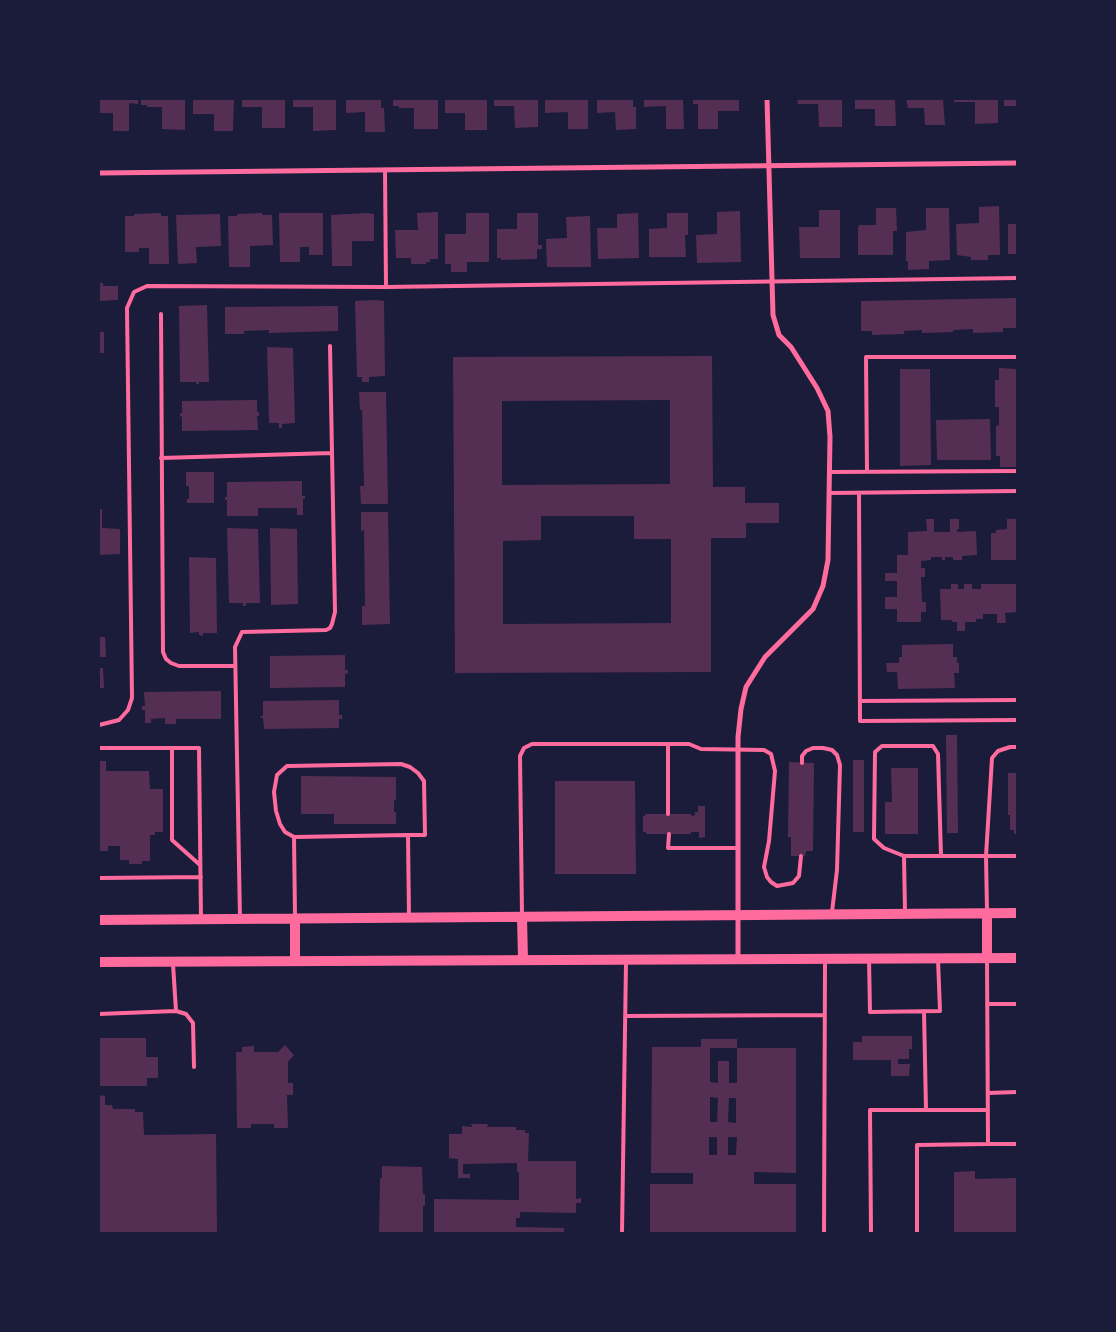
<!DOCTYPE html>
<html>
<head>
<meta charset="utf-8">
<style>
  body { margin:0 }
  #map { position:relative; width:1116px; height:1332px; overflow:hidden; background:#1b1b3a; font-family:"Roboto Condensed",sans-serif }
  canvas { display:block }
  .frame { position:absolute; inset:0; border:100px solid #1b1b3a; pointer-events:none }
</style>
</head>
<body>
<div id="map">
<canvas width="1116" height="1332"></canvas>
<div class="frame"></div>
</div>
<script>
const ctx = document.querySelector('canvas').getContext('2d');
ctx.lineJoin = 'round';
function fillPath(path, color) { ctx.fillStyle = color; ctx.fill(path, 'evenodd'); }
const poly = rows => new Path2D(rows.map(r => 'M' + r).join(''));
function stroke(path, color, width, dash) { ctx.strokeStyle = color; ctx.lineWidth = width; ctx.lineCap = dash ? 'butt' : 'round'; ctx.setLineDash(dash || []); ctx.stroke(path); }
const building = poly([
  [99,99,138,99,138,104,129,103,129,131,113,131,113,113,99,113],
  [141,99,185,99,185,130,162,129,162,107,147,107,147,105,141,105],
  [193,99,234,99,233,131,214,131,214,114,193,114],
  [242,99,285,99,285,128,262,128,262,107,242,107],
  [293,99,336,99,336,130,313,131,313,107,293,107],
  [346,99,381,99,381,108,384,108,385,132,365,132,365,112,346,113],
  [393,99,438,99,438,129,414,129,414,108,399,108,399,106,393,106],
  [445,99,487,99,487,130,465,130,465,113,445,113],
  [494,99,538,99,538,127,515,128,514,106,494,106],
  [545,99,588,99,588,129,568,129,568,112,545,113],
  [597,99,633,99,633,107,636,107,636,129,616,130,615,112,597,113],
  [644,99,680,99,680,100,683,100,684,129,666,129,666,106,644,107],
  [693,99,739,99,739,111,718,111,718,129,698,129,698,104,693,104],
  [797,99,842,99,842,127,819,127,818,104,798,104],
  [855,99,895,99,896,126,875,126,875,109,855,109],
  [906,99,943,99,945,125,925,125,924,108,908,108],
  [954,99,998,99,998,123,975,124,975,102,954,102],
  [1004,99,1017,99,1017,106,1004,106],
  [999,206,1000,255,988,255,988,260,971,260,971,257,957,255,956,224,979,223,979,207],
  [876,208,896,208,897,231,893,231,893,255,858,255,858,228,859,225,876,225],
  [926,208,949,208,950,260,929,261,929,269,908,270,908,261,906,261,906,232,926,230],
  [819,210,840,210,840,258,800,258,799,227,819,227],
  [740,211,741,262,697,263,696,235,717,234,717,212],
  [438,212,438,259,430,259,430,262,426,262,426,264,411,264,411,258,396,258,395,230,418,230,417,213],
  [161,213,161,216,168,216,169,264,149,264,149,248,139,248,139,252,125,252,125,216,134,216,134,214],
  [262,213,262,215,272,215,273,245,250,246,250,267,229,267,228,216,237,216,237,214],
  [279,213,323,213,323,255,309,255,309,247,300,247,300,262,280,262],
  [367,213,374,214,374,241,352,241,352,266,332,266,331,215],
  [466,213,489,213,489,262,467,262,467,272,451,272,451,264,445,264,445,234,466,234],
  [517,213,538,213,538,245,542,245,542,249,537,249,537,259,501,260,501,258,497,258,497,229,517,229],
  [638,213,639,258,598,259,597,228,617,228,617,214],
  [667,213,688,213,688,235,685,235,686,257,649,257,649,229,667,228],
  [220,214,221,246,196,247,197,263,178,264,176,215],
  [590,216,591,267,547,267,546,239,567,238,566,217],
  [1008,224,1017,224,1017,254,1008,254],
  [99,283,103,283,103,286,118,286,118,300,99,301],
  [1017,298,1017,328,1003,328,1003,332,973,333,973,329,953,330,953,332,922,333,922,330,904,331,904,334,872,335,872,331,861,331,861,301],
  [375,300,384,301,385,376,369,377,369,382,362,382,362,377,357,377,355,301],
  [207,305,209,382,199,382,199,384,196,384,196,382,180,382,179,306],
  [338,306,338,331,269,333,269,330,244,331,244,334,225,334,225,307],
  [99,332,104,332,104,353,99,353],
  [267,347,293,348,295,423,282,424,282,428,279,428,279,423,269,423],
  [712,356,713,487,745,487,745,503,779,503,779,523,746,523,746,538,711,538,711,672,455,673,453,357],
  [670,400,670,484,502,485,502,401],
  [541,516,634,516,634,539,671,539,671,623,503,624,503,541,541,540],
  [999,368,1017,369,1017,467,1000,467,1000,456,996,456,996,426,999,425,999,407,995,407,995,380,999,380],
  [900,369,930,369,931,465,900,466],
  [359,392,386,392,388,504,361,504,360,486,364,486,362,410,360,410],
  [257,400,257,412,259,412,259,416,257,416,258,430,182,431,182,416,180,417,180,413,182,413,182,401],
  [990,419,991,460,937,460,936,420],
  [186,472,214,472,214,503,187,503,187,499,189,499,189,486,186,486],
  [302,481,302,496,305,496,305,499,303,499,303,515,297,515,297,508,258,508,258,516,227,516,227,500,225,500,225,497,227,497,227,482],
  [99,509,102,509,102,528,120,529,120,554,99,555],
  [361,512,388,512,390,624,362,625,362,606,365,606,364,530,361,531],
  [926,519,934,519,934,532,950,532,950,519,959,519,959,529,957,529,957,532,976,531,977,555,962,556,962,560,953,560,953,557,945,557,945,560,942,560,942,557,931,557,931,560,921,561,921,568,925,568,925,577,921,577,922,602,926,602,926,612,921,612,921,622,897,622,897,609,885,609,885,597,897,597,897,581,885,581,885,573,897,573,897,555,908,555,908,532,927,531],
  [1007,519,1017,519,1017,560,991,560,991,533,996,533,996,530,1007,529],
  [227,528,258,529,260,603,246,603,246,606,243,606,243,603,229,603],
  [270,528,297,529,298,604,271,605],
  [189,557,216,558,217,633,203,633,203,636,199,635,199,632,190,633],
  [951,584,958,584,958,589,964,589,964,584,972,584,972,589,981,589,981,584,1017,584,1017,612,1005,613,1006,623,997,623,997,614,983,614,983,619,976,619,976,622,965,622,965,631,957,631,957,622,952,622,952,620,941,620,940,589,951,589],
  [99,637,105,637,106,657,99,657],
  [953,644,953,657,957,657,957,663,959,663,959,673,954,673,955,688,898,689,897,672,887,672,886,663,899,663,899,657,902,657,902,645],
  [345,655,345,670,348,670,348,673,345,674,345,687,270,688,270,656],
  [99,668,103,668,104,688,99,688],
  [221,691,221,719,176,719,176,724,165,724,165,718,151,719,151,723,145,723,145,710,142,710,142,706,145,706,144,692],
  [339,700,339,715,342,715,342,719,339,719,339,728,264,729,263,718,261,718,261,716,263,716,263,701],
  [946,735,957,735,958,833,947,833],
  [853,760,864,760,864,832,853,832],
  [99,761,106,761,106,771,149,771,150,789,163,789,163,832,155,832,155,835,150,835,150,861,142,861,142,864,129,864,129,860,120,860,120,846,108,846,108,851,99,851],
  [789,762,814,763,813,851,806,851,805,856,791,856,791,837,788,837],
  [891,768,918,768,918,834,885,834,885,802,892,802],
  [1008,773,1017,773,1017,834,1014,834,1014,830,1010,830,1010,815,1008,815],
  [301,776,396,777,396,800,394,800,394,812,396,812,396,824,334,824,334,814,301,814],
  [555,781,635,781,636,874,555,874],
  [698,806,705,806,705,837,699,838,699,832,691,832,691,834,646,834,646,832,643,832,643,816,645,816,645,814,691,814,692,816,695,815,695,812,698,812],
  [862,1036,912,1036,912,1049,909,1049,909,1059,898,1059,898,1064,910,1064,909,1076,891,1076,891,1060,853,1060,853,1042,862,1042],
  [99,1038,146,1038,146,1057,158,1057,158,1078,147,1078,147,1086,99,1086],
  [701,1039,737,1039,737,1048,796,1048,796,1173,754,1172,754,1184,796,1184,796,1233,650,1233,650,1184,693,1184,693,1173,651,1173,652,1047,701,1047],
  [710,1048,737,1048,737,1083,729,1083,729,1061,718,1061,718,1083,710,1082],
  [710,1097,718,1098,717,1122,710,1122],
  [729,1098,736,1098,736,1123,728,1122],
  [709,1137,717,1137,717,1155,709,1155],
  [728,1137,737,1137,736,1155,728,1155],
  [285,1045,294,1055,288,1062,288,1083,293,1083,293,1095,287,1095,288,1128,274,1128,274,1124,251,1124,251,1128,237,1128,236,1052,242,1052,242,1047,254,1046,254,1052,278,1052],
  [99,1095,105,1096,105,1105,112,1105,113,1109,135,1109,135,1112,143,1112,144,1135,216,1134,217,1233,99,1233],
  [471,1124,488,1124,487,1127,516,1127,516,1130,525,1130,525,1133,529,1133,528,1161,576,1161,576,1199,581,1198,581,1203,576,1203,576,1213,520,1212,520,1218,516,1218,516,1227,564,1228,564,1233,434,1233,434,1199,519,1200,519,1172,517,1172,517,1163,463,1164,463,1174,470,1174,470,1178,458,1178,458,1159,449,1158,449,1134,462,1134,462,1126,472,1127],
  [382,1166,422,1167,423,1194,425,1194,425,1206,423,1206,423,1233,379,1233,380,1178,382,1178],
  [975,1171,975,1179,1017,1178,1017,1233,954,1233,954,1172]
]);
const service = poly([
  [385,170,386,287],
  [161,314,163,652,166,659,171,663,179,666,235,666],
  [161,458,332,453],
  [867,471,866,357,1017,357],
  [829,472,1017,471],
  [829,493,1017,491],
  [859,493,860,721,1017,720],
  [860,701,1017,700],
  [99,725,119,720,128,710,132,698,127,308,134,292,147,286,386,287,1017,278],
  [99,748,199,748,201,919],
  [172,748,172,840,200,865],
  [802,763,802,756,806,751,813,748,823,748,832,750,837,755,840,765,837,870,832,912],
  [668,814,668,744],
  [669,834,668,848,738,848],
  [294,837,285,832,280,824,276,811,274,792,277,775,287,766,401,764,410,767,418,773,424,781,425,835,408,835],
  [904,856,884,848,874,839,875,752,882,746,933,746,938,754,941,856],
  [99,878,201,877],
  [987,911,986,856,992,758,998,751,1010,747,1017,747],
  [905,912,904,856,1017,856],
  [522,915,520,756,524,748,532,744,689,744,701,749,764,750,771,754,775,771,769,841,764,867,767,877,771,882,777,886,793,883,799,876,801,856],
  [295,916,294,837,408,835,409,917],
  [240,919,235,647,242,632,326,630,330,628,332,624,335,612,330,346],
  [869,959,870,1012,940,1011,938,959],
  [987,1004,1017,1004],
  [176,1011,186,1014,193,1023,194,1067],
  [924,1011,926,1110],
  [99,1014,176,1011,173,964],
  [625,1016,825,1015],
  [988,1093,1017,1092],
  [988,1144,1017,1144],
  [622,1233,626,962],
  [824,1233,825,961],
  [871,1233,870,1110,988,1110],
  [917,1233,917,1145,988,1144,987,958]
]);
const minor = poly([
  [99,173,1017,163],
  [738,959,738,737,741,709,746,687,765,657,813,609,823,586,828,560,830,437,828,411,817,388,791,347,779,335,773,315,767,99]
]);
const secondary = poly([
  [987,914,987,958],
  [522,917,523,960],
  [99,920,1017,913],
  [295,961,295,918],
  [99,962,1017,958]
]);
fillPath(building, '#542f53');
stroke(service, '#ff6b9d', 4);
stroke(minor, '#ff6b9d', 5);
stroke(secondary, '#ff6b9d', 10);
</script>
</body>
</html>
